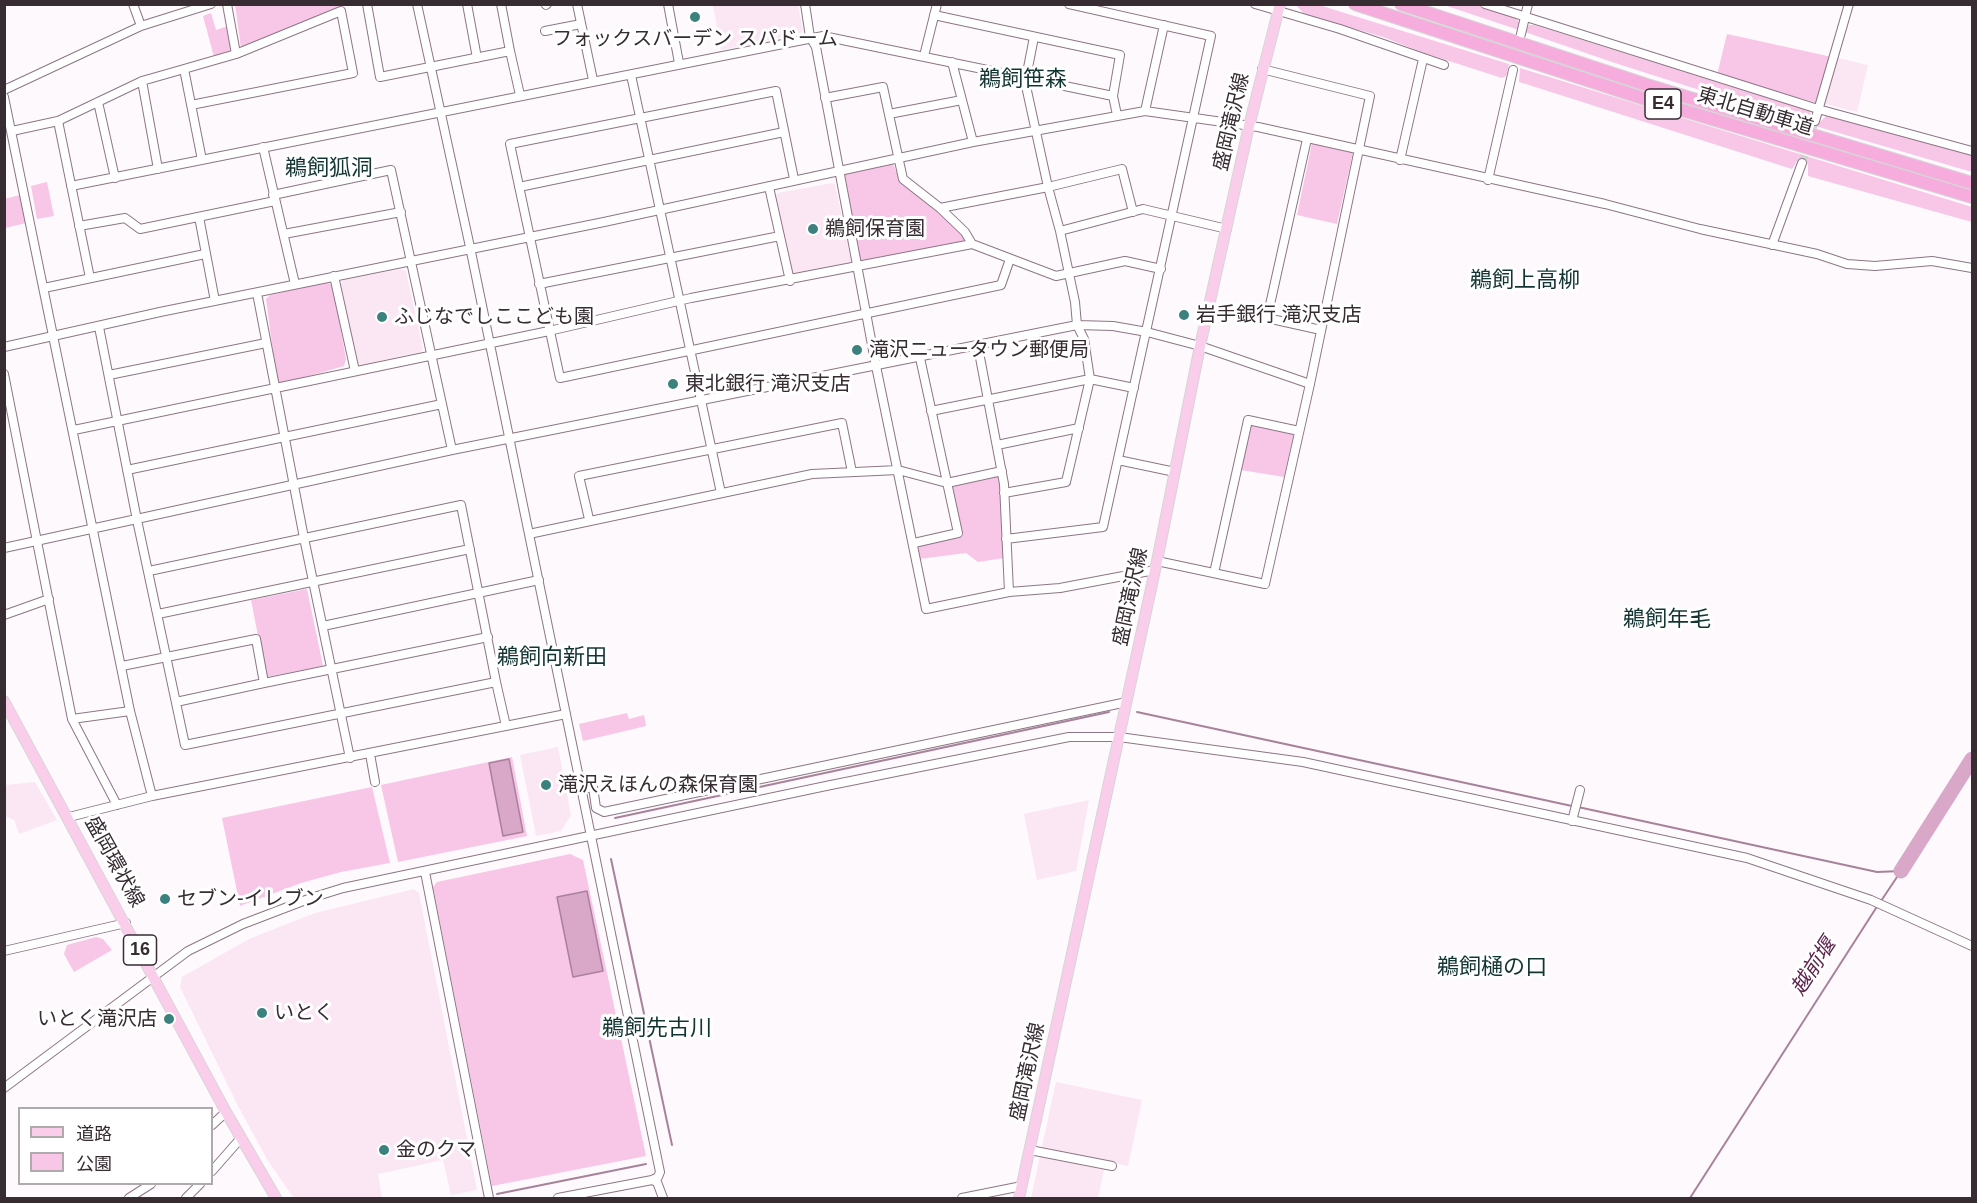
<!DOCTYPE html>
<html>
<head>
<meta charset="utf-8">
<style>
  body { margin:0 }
  #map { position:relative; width:1977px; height:1203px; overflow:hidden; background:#fef9fc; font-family:Helvetica,"Noto Sans JP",sans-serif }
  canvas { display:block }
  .frame { position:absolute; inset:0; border:6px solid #362c32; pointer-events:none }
  .legend { position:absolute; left:18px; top:1107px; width:195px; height:78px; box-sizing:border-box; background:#fff; border:2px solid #afabad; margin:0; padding:8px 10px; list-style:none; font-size:18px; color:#362c32 }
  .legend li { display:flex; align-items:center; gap:12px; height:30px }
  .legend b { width:30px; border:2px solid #afabad }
</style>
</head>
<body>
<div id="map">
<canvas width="1977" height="1203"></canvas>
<div class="frame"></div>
<ul class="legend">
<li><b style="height:8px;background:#faceeb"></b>道路</li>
<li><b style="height:16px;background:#f8c6e6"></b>公園</li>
</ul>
</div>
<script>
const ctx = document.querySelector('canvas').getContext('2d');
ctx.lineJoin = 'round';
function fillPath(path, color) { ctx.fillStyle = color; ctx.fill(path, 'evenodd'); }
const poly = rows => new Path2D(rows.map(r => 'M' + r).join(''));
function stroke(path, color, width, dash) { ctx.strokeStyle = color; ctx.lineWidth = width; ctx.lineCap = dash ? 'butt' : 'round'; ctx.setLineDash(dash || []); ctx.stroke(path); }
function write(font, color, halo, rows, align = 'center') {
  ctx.font = font + ' Helvetica,"Noto Sans JP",sans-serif'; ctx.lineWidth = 6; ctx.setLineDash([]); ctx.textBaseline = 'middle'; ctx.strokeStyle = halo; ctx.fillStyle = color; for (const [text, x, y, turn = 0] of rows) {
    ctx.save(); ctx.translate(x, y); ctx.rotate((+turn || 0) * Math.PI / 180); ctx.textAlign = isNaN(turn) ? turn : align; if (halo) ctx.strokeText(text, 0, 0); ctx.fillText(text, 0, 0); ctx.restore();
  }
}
const built = poly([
  [713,5,798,5,803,30,800,34,721,50],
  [1838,58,1868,65,1857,112,1825,104],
  [832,183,835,184,851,261,849,264,791,275,774,198,778,193],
  [401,269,406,271,423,349,421,352,361,365,358,363,340,286,343,280],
  [558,747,571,815,561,831,536,836,520,755],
  [35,782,57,820,19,834,14,820,5,816,5,785],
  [1089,800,1076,871,1037,880,1024,814],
  [414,889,419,893,477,1190,451,1195,443,1160,378,1174,382,1198,294,1198,268,1161,238,1106,180,987,182,977,249,939,315,913],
  [1056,1082,1142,1100,1128,1166,1042,1147],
  [1040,1156,1104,1170,1098,1198,1031,1198]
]);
const green = poly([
  [235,4,343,4,343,5,241,48],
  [1296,5,1319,5,1509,64,1506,76,1502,78,1424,53,1383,37,1304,14],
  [1444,5,1477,5,1515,17,1521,25,1519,30],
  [211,13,216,30,228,26,232,52,214,57,203,16],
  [1529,25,1534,25,1810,111,1812,120,1819,123,1828,114,1972,154,1972,172,1781,116,1615,63,1525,32],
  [1727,34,1832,57,1818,103,1717,75],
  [1520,68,1972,207,1972,222,1808,176,1808,164,1797,161,1792,169,1529,85,1519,82],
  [1312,143,1353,152,1337,224,1297,215],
  [893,164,900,180,937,210,962,234,966,242,867,262,859,261,842,175],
  [47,182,54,216,37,219,31,186],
  [20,195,26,223,5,228,4,199],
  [327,282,333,286,346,359,344,366,285,383,277,382,266,299,270,295],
  [1254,424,1294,433,1284,477,1241,470,1249,427],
  [1001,473,1004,558,978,562,966,553,919,559,917,545,960,534,950,484],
  [307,589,323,666,266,677,251,600],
  [627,713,629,719,644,715,646,726,583,741,579,724],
  [512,757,527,836,398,862,381,785],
  [372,787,390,863,341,872,301,883,240,906,222,818],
  [570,854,583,860,646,1156,492,1186,433,887,437,882],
  [96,937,103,939,112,950,74,972,64,954,67,945]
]);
const water = poly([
  [509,759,523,832,503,836,489,763,509,759],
  [587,891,603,971,573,977,557,897,587,891]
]);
const stream = poly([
  [1137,712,1572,806],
  [1578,807,1877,872,1901,871],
  [615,818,1109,712],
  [611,859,672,1145],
  [1881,901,1901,871],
  [497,1194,646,1164],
  [1690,1198,1878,905]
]);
const river = poly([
  [1901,871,1972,759]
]);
const minorTunnel = poly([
  [1802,163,1815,121]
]);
const minor = poly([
  [133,4,141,26],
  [227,4,236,54],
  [367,4,380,77,510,51,501,4],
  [417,4,470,247,660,1172,658,1177,652,1180,558,1198],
  [467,4,477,58],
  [577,4,593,80],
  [668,4,679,63],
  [805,4,810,37,816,47,876,366,926,609,1009,592,1060,588,1155,570],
  [1255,4,1340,29,1444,65],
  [1485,4,1818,109,1972,151],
  [546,5,547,4],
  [934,15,1120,55,1113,96],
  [545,31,581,24],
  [1521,34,1528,4],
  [510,51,520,95],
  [924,56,937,4],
  [952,62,973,142],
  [184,69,236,54,341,11,353,73,191,105],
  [631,75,721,493],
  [142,81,158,169],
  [4,90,141,26,211,4],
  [4,97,130,711,152,796],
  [825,98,883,87,903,179,940,208,965,232,972,244],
  [98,102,115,178],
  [1145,111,1164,25],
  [889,114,962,100],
  [58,121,90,278],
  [1815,121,1849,4],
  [12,131,58,121,142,81,184,69,202,160],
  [1307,139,1267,318,1321,330],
  [263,147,295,284],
  [1400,160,1423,59],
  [794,179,776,91,510,144,560,378,1001,285,1010,259],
  [1488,180,1513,70],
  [71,186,823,36,1113,96,1117,115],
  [519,187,784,132],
  [769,187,790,281],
  [273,195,391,170,452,450],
  [940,208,1048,187,1122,169,1133,212],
  [199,217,215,301],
  [79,226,125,218,140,229,275,201],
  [1060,231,1143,209,1227,229],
  [284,234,401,212],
  [1772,245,1802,163],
  [334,276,355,371],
  [539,284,780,236],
  [44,288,205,254],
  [257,293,304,538,350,758],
  [99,327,137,520,185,745,496,682,461,505,149,571],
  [4,347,160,312,604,222,973,142,1145,111,1258,127,1605,204,1700,229,1817,254,1847,264,1875,266,1932,261,1972,268],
  [978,347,1004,484,1009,592],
  [4,374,72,719,117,805],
  [109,375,266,343],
  [931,411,1090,379,1134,388],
  [74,430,549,331,691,298,972,244,1056,276,1125,261,1161,269],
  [997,445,1079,428],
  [1118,460,1175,472],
  [127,470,442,404],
  [1004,493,1066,482,1090,379,1084,339,1077,325,1075,302,1060,231,1048,187,1026,86,1026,78,1034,37],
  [589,519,579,476,842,423,852,472],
  [529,534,812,474,898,470,947,483,1002,471],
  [1006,539,1103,527,1211,36,1069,4],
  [914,543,958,533,920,358],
  [4,548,452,450,1077,325,1113,326,1147,332,1200,346,1310,384],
  [1157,561,1265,584,1310,384,1370,96,1262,69],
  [1214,573,1248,420,1299,431],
  [158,614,470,549],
  [4,615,49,599],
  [323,626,539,580],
  [122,666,256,639,264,683,488,637],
  [496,682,506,726],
  [176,702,264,683],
  [72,719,130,711],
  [370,754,375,782],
  [582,789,593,787,596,808,604,812,1127,702],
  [69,817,152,796,566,714],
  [1572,821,1580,790],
  [425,872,489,1198],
  [4,951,126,923],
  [4,1088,188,951,243,924,311,898,343,888,826,786,1069,737,1119,737,1303,762,1747,858,1871,900,1972,946],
  [212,1125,226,1112],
  [1030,1150,1112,1166],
  [212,1171,241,1138],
  [652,1180,657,1182,663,1198],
  [129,1198,151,1184],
  [186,1198,200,1184],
  [962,1198,1022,1186]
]);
const major = poly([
  [4,701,226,1112,276,1198],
  [1019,1198,1157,561,1200,346,1249,126,1280,4]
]);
const highway = poly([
  [1355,4,1642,98,1972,197],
  [1401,4,1647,85,1972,183]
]);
const markers = [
  [695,17,6,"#3b827e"],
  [813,229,6,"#3b827e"],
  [1184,315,6,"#3b827e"],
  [382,317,6,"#3b827e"],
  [857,350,6,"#3b827e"],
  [673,384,6,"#3b827e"],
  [546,785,6,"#3b827e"],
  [165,899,6,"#3b827e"],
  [262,1013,6,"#3b827e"],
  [169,1019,6,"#3b827e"],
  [384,1150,6,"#3b827e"]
];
const shields = [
  [1663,104,36],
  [140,950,33]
];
const shieldNames = [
  ["E4",1663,104],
  ["16",140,950]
];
const poiNames = [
  ["フォックスバーデン スパドーム",695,39,"center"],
  ["鵜飼保育園",825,229],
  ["岩手銀行 滝沢支店",1196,315],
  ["ふじなでしここども園",394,317],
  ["滝沢ニュータウン郵便局",869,350],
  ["東北銀行 滝沢支店",685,384],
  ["滝沢えほんの森保育園",558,785],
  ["セブン-イレブン",177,899],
  ["いとく",274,1013],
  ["いとく滝沢店",157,1019,"right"],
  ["金のクマ",396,1150]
];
const streetNames = [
  ["東北自動車道",1755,112,17],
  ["盛岡滝沢線",1232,122,-77],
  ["盛岡滝沢線",1131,597,-78],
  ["盛岡環状線",114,862,61],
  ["盛岡滝沢線",1028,1072,-78]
];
const waterNames = [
  ["越前堰",1814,967,-57]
];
const quarterNames = [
  ["鵜飼笹森",1023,80],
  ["鵜飼狐洞",329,169],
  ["鵜飼上高柳",1525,281],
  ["鵜飼年毛",1667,620],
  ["鵜飼向新田",552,658],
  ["鵜飼樋の口",1492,968],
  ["鵜飼先古川",657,1029]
];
fillPath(built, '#fbe7f4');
fillPath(green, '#f8c6e6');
fillPath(water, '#d9a7c8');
stroke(water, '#a8829b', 1.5);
stroke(stream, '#a8829b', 2);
stroke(river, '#d9a7c8', 15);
stroke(minorTunnel, '#d6d0d4', 8, [8, 4]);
stroke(minor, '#8d7685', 10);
stroke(major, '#d7d5d6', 12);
stroke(highway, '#d7d5d6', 14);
stroke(minor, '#fff', 8);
stroke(major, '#faceeb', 10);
stroke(highway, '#f6adde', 12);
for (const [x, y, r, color] of markers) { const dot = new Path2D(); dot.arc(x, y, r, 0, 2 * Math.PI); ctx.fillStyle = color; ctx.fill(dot); stroke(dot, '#fff', 2); }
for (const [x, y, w] of shields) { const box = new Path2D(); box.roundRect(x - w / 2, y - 15, w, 30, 4.5); ctx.fillStyle = '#fff'; ctx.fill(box); stroke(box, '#362c32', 1.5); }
write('bold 18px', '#362c32', null, shieldNames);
write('20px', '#362c32', '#fff', poiNames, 'left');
write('20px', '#362c32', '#fff', streetNames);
write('italic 21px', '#5e244e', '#fff', waterNames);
write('22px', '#123533', '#fff', quarterNames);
</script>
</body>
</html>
